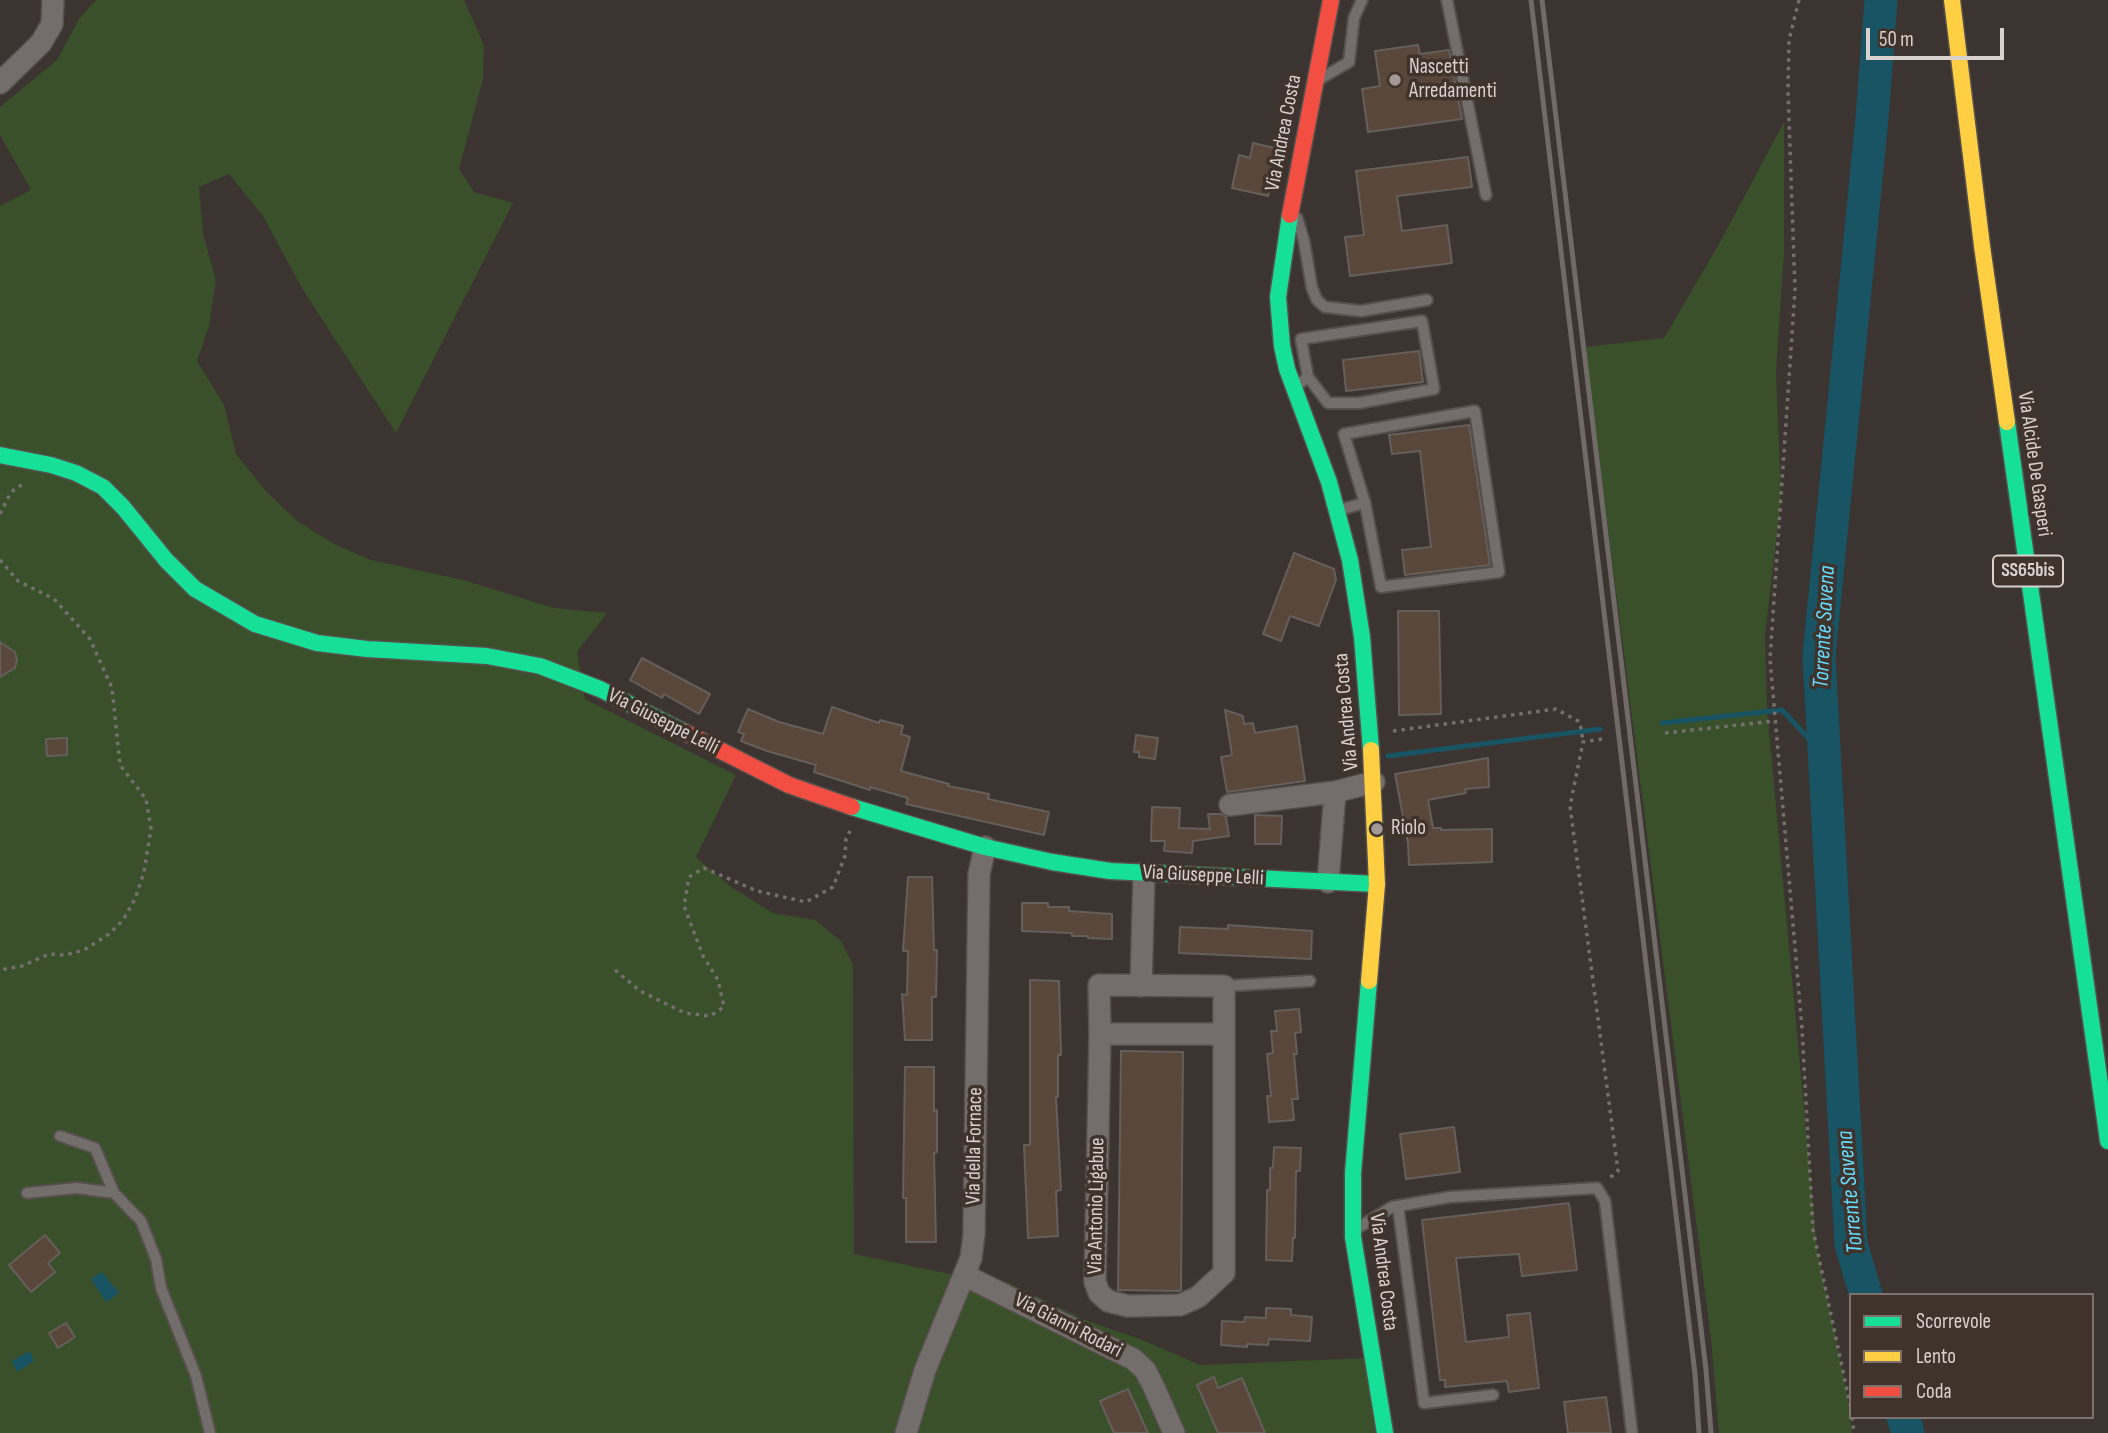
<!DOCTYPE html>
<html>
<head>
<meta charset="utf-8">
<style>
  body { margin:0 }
  #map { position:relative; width:2108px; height:1433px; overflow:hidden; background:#3b3430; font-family:"Sofia Sans Condensed",sans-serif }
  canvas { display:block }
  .legend { position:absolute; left:1849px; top:1293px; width:245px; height:126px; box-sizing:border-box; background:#3f332c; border:2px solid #7d726c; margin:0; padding:9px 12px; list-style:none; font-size:21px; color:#d9d1cd }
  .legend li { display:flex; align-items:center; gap:14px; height:35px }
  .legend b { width:35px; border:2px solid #7d726c }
  .scale { position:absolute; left:1866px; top:28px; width:138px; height:32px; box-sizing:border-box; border:4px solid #d9d1cd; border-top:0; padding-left:9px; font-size:21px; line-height:24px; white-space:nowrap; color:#d9d1cd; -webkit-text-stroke:5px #3f332c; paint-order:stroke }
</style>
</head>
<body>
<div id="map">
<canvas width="2108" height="1433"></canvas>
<ul class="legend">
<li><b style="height:9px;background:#16e098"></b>Scorrevole</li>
<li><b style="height:9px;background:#ffcf43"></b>Lento</li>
<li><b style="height:9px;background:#f24e42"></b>Coda</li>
</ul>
<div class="scale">50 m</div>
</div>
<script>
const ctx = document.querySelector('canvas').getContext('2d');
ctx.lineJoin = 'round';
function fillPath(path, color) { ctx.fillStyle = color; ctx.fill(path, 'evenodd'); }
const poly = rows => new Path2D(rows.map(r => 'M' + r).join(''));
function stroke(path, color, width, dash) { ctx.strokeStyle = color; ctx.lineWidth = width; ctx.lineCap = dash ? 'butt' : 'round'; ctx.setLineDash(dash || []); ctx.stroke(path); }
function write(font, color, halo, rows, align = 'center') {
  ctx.font = font + ' "Sofia Sans Condensed",sans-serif'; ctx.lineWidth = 7; ctx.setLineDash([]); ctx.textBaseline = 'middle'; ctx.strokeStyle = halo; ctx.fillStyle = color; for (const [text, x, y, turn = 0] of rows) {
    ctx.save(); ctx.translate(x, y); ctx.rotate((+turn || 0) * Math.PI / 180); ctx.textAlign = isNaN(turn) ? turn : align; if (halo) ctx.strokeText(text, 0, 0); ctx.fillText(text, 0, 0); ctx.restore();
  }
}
const green = poly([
  [96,0,464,0,484,45,483,79,459,169,474,192,513,203,396,433,303,290,263,216,229,174,199,187,203,234,216,280,209,326,197,361,224,405,236,454,265,490,297,521,334,544,371,560,463,580,554,608,607,613,577,652,585,699,736,775,696,857,731,887,773,913,815,920,841,941,853,965,854,1254,950,1274,1007,1282,1085,1320,1140,1339,1200,1365,1366,1358,1384,1433,0,1433,0,206,31,190,0,135,0,107,57,60,79,19],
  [1784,122,1784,253,1776,370,1781,499,1765,635,1767,709,1817,1249,1846,1388,1852,1433,1719,1433,1711,1339,1585,347,1664,338,1719,244]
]);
const water = poly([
  [102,1272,119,1293,106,1302,91,1279],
  [30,1351,34,1361,17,1372,12,1361]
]);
const stream = poly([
  [1662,723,1782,710,1825,756],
  [1388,756,1600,729]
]);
const river = poly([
  [1866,1295,1851,1244,1819,656,1872,118,1881,0],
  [1903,1417,1908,1433]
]);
const building = poly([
  [1418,45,1420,54,1449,50,1462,119,1368,132,1362,89,1380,86,1375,51,1418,45],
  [1253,143,1279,149,1268,196,1232,188,1239,155,1250,158,1253,143],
  [1468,157,1472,187,1397,196,1402,231,1447,225,1452,263,1350,276,1345,237,1364,235,1356,171,1468,157],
  [1419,351,1423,382,1346,391,1343,360,1419,351],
  [1469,425,1490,565,1405,575,1402,550,1431,547,1420,451,1392,454,1389,435,1469,425],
  [1294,553,1334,569,1336,580,1319,626,1290,616,1281,641,1263,634,1294,553],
  [1398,611,1439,611,1441,714,1399,715,1398,611],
  [0,642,15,652,17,660,15,668,0,677,0,642],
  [642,658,710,694,699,714,664,694,662,698,630,680,642,658],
  [832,707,879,723,880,720,903,726,901,734,910,737,901,771,949,784,948,786,989,794,988,799,1049,812,1044,835,906,804,908,798,870,787,870,790,814,772,816,765,767,751,741,741,744,734,738,732,748,709,779,722,823,734,832,707],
  [1225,710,1243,716,1244,724,1253,723,1255,733,1297,726,1305,781,1227,792,1221,757,1232,755,1225,710],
  [1136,735,1158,738,1155,759,1139,757,1139,752,1134,752,1136,735],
  [67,738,67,755,47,756,46,739,67,738],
  [1488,758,1489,787,1465,789,1466,793,1428,800,1433,828,1441,828,1441,830,1492,829,1492,862,1409,865,1408,843,1395,774,1488,758],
  [1152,807,1180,808,1179,828,1210,829,1208,814,1221,814,1226,817,1229,836,1193,841,1192,853,1164,851,1165,841,1151,841,1152,807],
  [1255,815,1282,816,1281,844,1255,844,1255,815],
  [908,877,932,877,934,950,937,950,936,997,932,997,932,1040,905,1040,902,994,907,995,908,951,903,951,908,877],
  [1022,903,1048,903,1048,907,1069,907,1069,911,1112,914,1112,939,1088,938,1088,936,1072,936,1072,933,1022,931,1022,903],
  [1228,925,1312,931,1311,959,1179,953,1180,927,1228,929,1228,925],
  [1030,980,1059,981,1061,1055,1058,1055,1058,1097,1056,1097,1061,1190,1056,1191,1058,1236,1028,1238,1024,1145,1030,1145,1030,980],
  [1299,1009,1301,1032,1295,1033,1297,1054,1294,1054,1298,1099,1292,1099,1294,1120,1269,1122,1267,1096,1271,1096,1267,1054,1273,1053,1271,1031,1277,1031,1275,1011,1299,1009],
  [1121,1051,1183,1052,1181,1290,1178,1291,1118,1290,1121,1051],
  [905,1067,934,1067,934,1111,937,1110,937,1152,934,1153,936,1242,906,1242,906,1198,903,1198,905,1067],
  [1454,1127,1460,1172,1406,1179,1400,1134,1454,1127],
  [1274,1147,1301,1148,1300,1171,1296,1171,1295,1238,1293,1238,1292,1261,1266,1260,1267,1190,1270,1190,1270,1168,1273,1168,1274,1147],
  [1569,1203,1577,1270,1522,1276,1519,1254,1456,1258,1466,1342,1509,1337,1507,1315,1530,1313,1539,1388,1509,1392,1507,1381,1445,1387,1445,1380,1440,1380,1422,1220,1569,1203],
  [45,1235,60,1253,48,1263,55,1272,31,1292,9,1265,45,1235],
  [1266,1308,1291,1309,1291,1315,1312,1317,1310,1341,1269,1339,1268,1345,1247,1344,1247,1347,1221,1345,1222,1321,1244,1322,1245,1317,1266,1318,1266,1308],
  [66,1323,75,1337,58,1348,49,1333,66,1323],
  [1214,1377,1218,1388,1242,1378,1265,1433,1218,1433,1197,1385,1214,1377],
  [1128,1389,1148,1433,1114,1433,1100,1401,1128,1389],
  [1606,1397,1611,1433,1568,1433,1564,1402,1606,1397]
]);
const path = poly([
  [1799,0,1789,40,1788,91,1795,290,1770,659,1802,1028,1813,1230,1851,1409],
  [0,514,11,492,23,484],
  [0,560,18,581,54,599,90,639,112,688,120,765,146,799,151,829,144,872,135,899,123,920,109,934,84,950,65,955,49,954,22,966,0,970],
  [1393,731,1556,709,1580,722,1583,742],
  [1665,733,1775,721],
  [1602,739,1583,742,1570,806,1618,1171,1607,1180],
  [615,970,640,991,685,1013,710,1016,724,1007,718,980,703,956,684,906,689,877,704,868,757,891,806,902,833,887,845,856,846,839,850,831],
  [1852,1417,1854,1433]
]);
const lane = poly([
  [1447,0,1486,195],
  [1320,79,1349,62,1354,18,1362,0],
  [1297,218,1304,241,1312,288,1317,300,1325,307,1361,311,1427,300],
  [1295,387,1308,377,1301,339,1422,321,1434,389,1359,403,1328,403,1308,377],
  [1339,510,1365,503,1344,434,1475,411,1499,572,1381,587,1365,503],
  [1224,986,1310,981],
  [60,1136,95,1148,114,1193],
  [27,1193,77,1188,114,1193,141,1221,156,1259,161,1288,196,1376,210,1433],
  [1398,1206,1424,1403,1493,1395],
  [1356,1229,1392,1207,1450,1197,1597,1188,1605,1201,1632,1433]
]);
const street = poly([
  [0,83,41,43,52,24,53,0],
  [1230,805,1335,792,1374,782],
  [1328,882,1335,792],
  [1099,985,1224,986,1224,1273,1198,1297,1180,1305,1128,1306,1108,1301,1099,1293,1095,1282,1100,1034,1099,985],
  [1141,986,1144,873],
  [1100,1034,1224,1034],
  [964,1275,1133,1359,1145,1370,1152,1383,1174,1433],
  [906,1433,925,1370,971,1258,974,1234,979,874,985,847]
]);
const fast = poly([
  [1290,215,1278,297,1282,346,1287,369,1329,482,1350,560,1362,637,1371,750],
  [2007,422,2108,1141],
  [0,455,51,465,76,473,103,487,123,507,166,560,195,589,255,624,317,643,367,649,487,656,540,666,600,689,684,732],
  [852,807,985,847,1052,862,1110,871,1377,884],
  [1369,981,1353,1173,1353,1237,1385,1433]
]);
const slow = poly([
  [1952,0,1982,246,2007,422],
  [1369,981,1377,884,1371,750]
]);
const jam = poly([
  [1290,215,1331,0],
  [684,732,789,785,852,807]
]);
const rail = poly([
  [1531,0,1695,1374,1699,1433],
  [1542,0,1706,1370,1711,1433]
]);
const markers = [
  [1395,80,7,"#a29a96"],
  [1377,829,7,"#a29a96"]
];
const shields = [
  [2028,571,70]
];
const shieldNames = [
  ["SS65bis",2028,571]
];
const poiNames = [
  ["Nascetti",1409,68],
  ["Arredamenti",1409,92],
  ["Riolo",1391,829]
];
const streetNames = [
  ["Via Andrea Costa",1284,133,-79],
  ["Via Alcide De Gasperi",2034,464,82],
  ["Via Andrea Costa",1347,712,-95],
  ["Via Giuseppe Lelli",663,722,27],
  ["Via Giuseppe Lelli",1203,876,3],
  ["Via della Fornace",975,1146,-89],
  ["Via Antonio Ligabue",1097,1206,-89],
  ["Via Andrea Costa",1383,1272,83],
  ["Via Gianni Rodari",1068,1326,27]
];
const waterNames = [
  ["Torrente Savena",1825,627,-87],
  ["Torrente Savena",1851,1192,-95]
];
fillPath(green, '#39502a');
fillPath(water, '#185463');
stroke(stream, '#185463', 5);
stroke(river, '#185463', 33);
fillPath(building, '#58473a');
stroke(building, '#655f5b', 2);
stroke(lane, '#56504d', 14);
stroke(street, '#56504d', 24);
stroke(fast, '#56504d', 19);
stroke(slow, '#56504d', 19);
stroke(jam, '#56504d', 19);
stroke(path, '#76706d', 3.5, [3.5, 5]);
stroke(lane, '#736e6b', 10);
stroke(street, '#736e6b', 21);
stroke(fast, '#16e098', 16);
stroke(slow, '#ffcf43', 16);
stroke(jam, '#f24e42', 16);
stroke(rail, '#716b68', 5);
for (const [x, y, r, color] of markers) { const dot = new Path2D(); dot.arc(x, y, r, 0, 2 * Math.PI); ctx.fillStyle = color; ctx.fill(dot); stroke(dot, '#3f332c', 2.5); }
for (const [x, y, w] of shields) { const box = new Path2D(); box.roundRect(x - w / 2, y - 15.5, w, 31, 5); ctx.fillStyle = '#3f332c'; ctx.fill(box); stroke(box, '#d9d1cd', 2); }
write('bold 19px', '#d9d1cd', null, shieldNames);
write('21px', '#d9d1cd', '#3f332c', poiNames, 'left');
write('21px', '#d9d1cd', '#3f332c', streetNames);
write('italic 23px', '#65dcfd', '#3f332c', waterNames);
</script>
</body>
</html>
